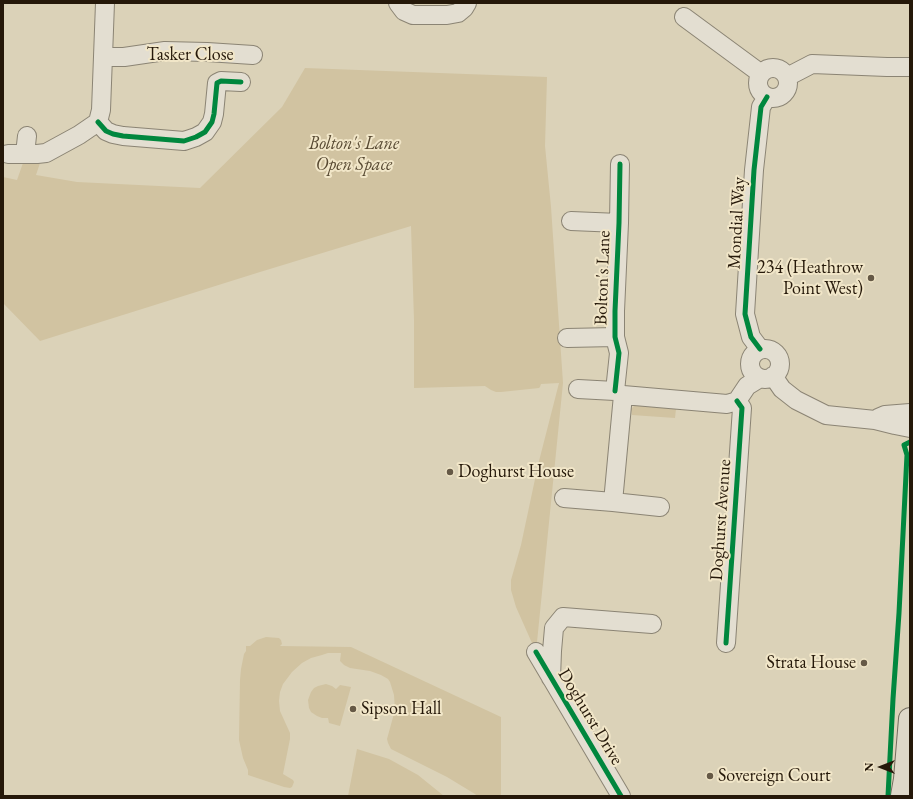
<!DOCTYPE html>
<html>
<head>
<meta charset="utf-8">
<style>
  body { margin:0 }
  #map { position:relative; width:913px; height:799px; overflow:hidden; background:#dbd2b8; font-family:"EB Garamond",serif }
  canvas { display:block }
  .frame { position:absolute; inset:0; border:4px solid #251809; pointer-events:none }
  .north { position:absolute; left:861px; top:747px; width:40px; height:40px; -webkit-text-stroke:3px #f1e6c8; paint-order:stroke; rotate:270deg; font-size:11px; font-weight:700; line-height:16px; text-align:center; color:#251809 }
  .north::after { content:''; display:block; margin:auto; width:14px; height:18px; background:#251809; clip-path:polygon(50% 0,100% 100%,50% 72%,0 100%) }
</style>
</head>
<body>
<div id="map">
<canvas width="913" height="799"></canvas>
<div class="frame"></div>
<div class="north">N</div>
</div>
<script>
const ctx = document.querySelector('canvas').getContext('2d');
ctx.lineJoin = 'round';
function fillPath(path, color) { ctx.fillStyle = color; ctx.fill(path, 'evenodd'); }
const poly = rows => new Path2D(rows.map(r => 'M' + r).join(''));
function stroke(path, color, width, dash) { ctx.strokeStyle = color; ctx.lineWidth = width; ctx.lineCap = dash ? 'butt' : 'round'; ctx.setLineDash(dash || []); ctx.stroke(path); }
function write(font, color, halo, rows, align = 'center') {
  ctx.font = font + ' "EB Garamond",serif'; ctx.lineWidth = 4; ctx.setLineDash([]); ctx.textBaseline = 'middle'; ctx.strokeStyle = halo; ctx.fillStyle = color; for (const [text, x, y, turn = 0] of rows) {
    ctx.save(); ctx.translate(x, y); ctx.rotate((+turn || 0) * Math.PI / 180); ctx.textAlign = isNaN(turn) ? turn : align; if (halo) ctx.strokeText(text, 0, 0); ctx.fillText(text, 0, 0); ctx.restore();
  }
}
const green = poly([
  [305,68,547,77,545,146,551,207,563,383,536,652,516,607,511,590,511,580,521,545,538,465,559,383,541,384,540,387,539,388,501,392,496,392,491,390,485,386,414,388,414,320,411,226,260,272,40,341,3,303,3,177,17,180,23,163,40,163,36,175,77,182,200,188,282,107],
  [636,404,676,409,675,418,632,415,631,409],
  [266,637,279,638,281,640,282,644,280,646,351,647,501,717,501,796,477,796,475,794,447,777,391,749,388,743,387,739,395,710,394,695,390,682,388,679,381,675,370,671,350,668,344,665,340,661,341,653,328,653,322,655,311,658,302,663,292,672,283,684,280,692,279,701,280,711,290,733,290,739,283,774,293,780,294,782,292,787,290,788,284,787,248,775,248,770,243,758,239,740,240,680,241,669,244,654,246,651,246,646,250,646,257,640],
  [326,684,332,686,336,689,340,685,351,687,340,726,329,723,328,718,322,718,317,716,311,712,309,708,308,700,311,692,314,688,318,686],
  [357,749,389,759,418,775,444,796,348,796]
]);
const minor = poly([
  [398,3,404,11,413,15,447,15,458,13,464,8,467,3],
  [684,17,760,73],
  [103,57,124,57,165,51,207,52,253,55],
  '758 83a15 15 0 1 1 30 0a15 15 0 1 1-30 0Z',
  [787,77,812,64,887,67,910,67],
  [98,122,106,131,113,134,123,136,184,141,196,137,205,132,212,122,214,114,217,83,221,81,241,82],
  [98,122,101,110,105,3],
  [8,154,37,154,46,153,79,135,98,122],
  [25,154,27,136],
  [571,221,619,223],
  [567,338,615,337],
  [760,349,751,337,745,314,754,170,761,107,767,97],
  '750 364a15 15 0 1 1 30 0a15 15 0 1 1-30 0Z',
  [773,376,782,389,796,400,826,415,875,420,895,425,910,428],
  [578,389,615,391,623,395,727,404,737,401,747,386,760,378],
  [615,391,619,353,615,337,615,311,619,223,620,164],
  [878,418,885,415,910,413],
  [564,498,613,502,660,507],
  [613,502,623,395],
  [726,643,742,408,737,401],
  [536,652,621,796],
  [551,678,552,651,554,628,563,617,652,624]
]);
const highway = poly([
  [902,796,905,779,910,719]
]);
const cycleway = poly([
  [98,122,106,131,113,134,123,136,184,141,196,137,205,132,212,122,214,114,217,83,221,81,241,82],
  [760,349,751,337,745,314,754,170,761,107,767,97],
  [615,391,619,353,615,337,615,311,619,223,620,164],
  [726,643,742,408,737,401],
  [536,652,621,796],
  [888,796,893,699,899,613,907,455,904,445,910,442]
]);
const markers = [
  [871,278,4,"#655946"],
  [450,472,4,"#655946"],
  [864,663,4,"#655946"],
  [353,709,4,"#655946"],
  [710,776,4,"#655946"]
];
const streetNames = [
  ["Tasker Close",190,55],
  ["Mondial Way",737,223,-87],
  ["Bolton's Lane",603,278,-88],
  ["Doghurst Avenue",721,520,-86],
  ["Doghurst Drive",590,717,59]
];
const parkNames = [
  ["Bolton's Lane",354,144],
  ["Open Space",354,165]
];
const poiNames = [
  ["234 (Heathrow",863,268,"right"],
  ["Point West)",863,289,"right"],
  ["Doghurst House",458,472],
  ["Strata House",856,663,"right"],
  ["Sipson Hall",361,709],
  ["Sovereign Court",718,776]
];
fillPath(green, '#d1c3a1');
stroke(minor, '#8b8474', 20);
stroke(highway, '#726b5d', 24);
stroke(minor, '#e3ded1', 18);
stroke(highway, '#ded8c9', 22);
stroke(cycleway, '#00873e', 5);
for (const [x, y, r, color] of markers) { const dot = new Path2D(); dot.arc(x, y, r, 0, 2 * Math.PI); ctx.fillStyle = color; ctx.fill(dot); stroke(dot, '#f1e6c8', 1.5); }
write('18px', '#251809', '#f1e6c8', streetNames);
write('italic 18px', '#564831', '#f1e6c8', parkNames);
write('18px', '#251809', '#f1e6c8', poiNames, 'left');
</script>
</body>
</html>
